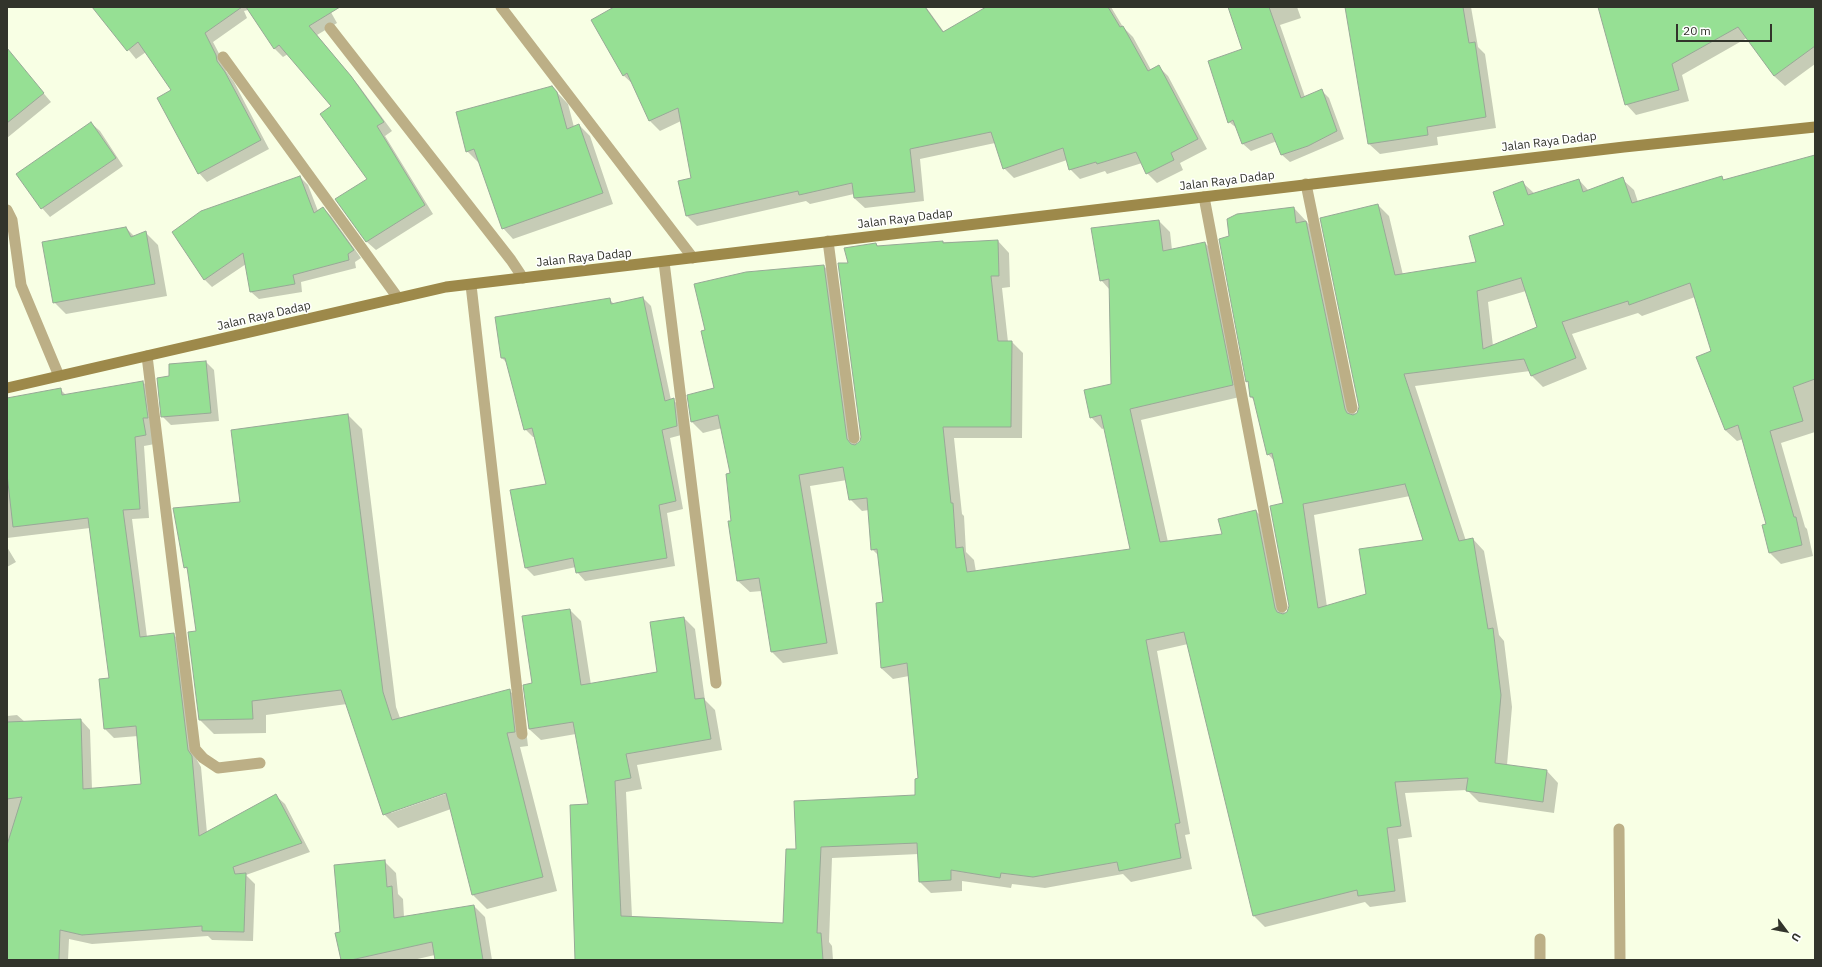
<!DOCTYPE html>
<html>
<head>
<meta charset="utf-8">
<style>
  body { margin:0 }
  #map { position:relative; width:1822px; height:967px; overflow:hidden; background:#f8ffe4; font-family:"IBM Plex Sans",sans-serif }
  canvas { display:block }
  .frame { position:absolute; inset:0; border:8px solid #32342b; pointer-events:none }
  .north { position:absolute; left:1766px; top:911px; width:40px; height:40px; -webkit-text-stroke:3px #fff; paint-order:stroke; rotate:122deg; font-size:11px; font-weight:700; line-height:16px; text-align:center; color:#32342b }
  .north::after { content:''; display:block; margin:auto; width:14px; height:18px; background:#32342b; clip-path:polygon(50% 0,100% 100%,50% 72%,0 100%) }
  .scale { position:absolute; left:1676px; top:24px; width:96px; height:18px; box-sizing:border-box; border:2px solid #32342b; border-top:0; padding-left:5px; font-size:12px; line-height:14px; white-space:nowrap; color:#32342b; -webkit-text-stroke:3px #fff; paint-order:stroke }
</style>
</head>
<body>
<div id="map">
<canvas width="1822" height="967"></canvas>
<div class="frame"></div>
<div class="north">U</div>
<div class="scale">20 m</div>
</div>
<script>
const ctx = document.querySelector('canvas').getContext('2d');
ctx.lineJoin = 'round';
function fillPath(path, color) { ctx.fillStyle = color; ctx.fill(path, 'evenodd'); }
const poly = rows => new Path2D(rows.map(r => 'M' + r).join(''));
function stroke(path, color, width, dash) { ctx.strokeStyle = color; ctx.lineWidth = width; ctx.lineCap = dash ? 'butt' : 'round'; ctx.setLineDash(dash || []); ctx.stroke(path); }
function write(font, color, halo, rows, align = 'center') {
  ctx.font = font + ' "IBM Plex Sans",sans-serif'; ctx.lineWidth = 3; ctx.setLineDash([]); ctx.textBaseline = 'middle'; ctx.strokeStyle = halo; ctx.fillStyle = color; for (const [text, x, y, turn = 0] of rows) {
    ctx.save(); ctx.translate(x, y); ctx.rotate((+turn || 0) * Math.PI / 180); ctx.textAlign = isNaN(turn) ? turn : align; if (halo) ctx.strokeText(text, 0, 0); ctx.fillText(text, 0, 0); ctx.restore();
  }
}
const shadow = poly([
  [94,7,328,7,337,23,317,35,359,86,392,131,385,136,433,214,376,250,367,242,336,200,368,180,332,107,288,54,283,57,274,48,248,10,244,11,247,18,213,42,225,65,226,71,234,82,269,149,207,182,199,173,173,91,146,52,136,59],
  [616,7,926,7,944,32,988,7,1111,7,1123,27,1133,37,1151,70,1158,66,1168,76,1207,149,1180,163,1183,170,1157,183,1147,173,1142,163,1107,174,1105,171,1080,179,1070,169,1067,160,1014,178,1004,168,995,143,920,159,924,201,865,208,854,198,854,194,810,204,806,201,697,226,687,216,679,182,692,179,681,121,660,131,650,121,634,85,623,75],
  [1229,7,1297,7,1301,18,1280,25,1305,97,1321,90,1329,98,1344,139,1290,162,1282,155,1277,141,1251,151,1243,144,1238,129,1229,122,1244,50],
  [1346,7,1471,7,1478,47,1485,54,1496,128,1437,137,1438,145,1380,154,1369,144],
  [1599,7,1815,7,1815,64,1785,86,1774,76,1747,38,1682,75,1689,101,1636,115,1626,104],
  [18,63,51,102,7,138,7,73],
  [552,87,568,104,574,127,579,125,590,136,613,204,513,239,503,228,479,161,478,162,467,151],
  [91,123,100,131,123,166,50,217,42,208],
  [1815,156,1815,432,1781,443,1805,527,1807,529,1813,556,1781,564,1769,552,1767,524,1743,439,1737,441,1725,430,1712,352,1695,297,1642,316,1638,313,1572,334,1587,369,1543,387,1532,376,1530,371,1415,386,1466,541,1473,539,1484,551,1499,635,1504,641,1512,707,1507,765,1547,771,1558,783,1554,813,1479,802,1467,790,1405,793,1412,837,1398,839,1406,902,1370,907,1365,902,1265,927,1254,916,1188,644,1157,651,1190,834,1185,835,1192,869,1131,882,1123,874,1045,888,1012,884,1011,888,962,881,962,891,931,893,920,882,919,854,832,858,829,942,832,946,833,960,576,960,589,805,576,734,541,740,529,729,533,683,570,610,581,621,591,685,658,673,684,618,695,629,705,700,715,710,722,750,637,765,642,789,626,792,632,917,784,924,797,850,917,796,919,779,909,676,893,679,881,668,884,603,878,555,872,549,869,510,862,511,850,499,847,480,810,486,838,654,783,663,772,652,762,591,750,592,738,581,730,522,732,522,731,474,722,428,703,433,692,422,689,396,716,389,824,266,835,277,857,445,861,442,862,437,849,264,876,244,879,247,943,242,998,241,1009,253,1010,287,1002,288,1008,342,1012,342,1023,353,1022,438,954,438,962,514,964,516,966,552,974,560,976,572,1131,550,1105,428,1102,429,1091,417,1112,384,1110,290,1101,280,1159,221,1170,232,1172,250,1205,243,1216,254,1244,396,1141,420,1168,542,1223,535,1256,511,1267,522,1285,614,1288,613,1290,606,1284,504,1275,462,1268,454,1255,401,1251,397,1250,384,1247,381,1230,237,1294,208,1318,234,1355,415,1358,414,1360,407,1378,205,1389,216,1403,275,1478,263,1505,226,1523,183,1535,194,1579,180,1589,191,1622,179,1634,190,1638,202,1721,177,1725,181],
  [1526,291,1538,327,1493,346,1488,302],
  [1410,496,1425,540,1367,595,1327,607,1314,515],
  [300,177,308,185,318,211,323,208,331,216,361,258,355,262,356,268,301,282,302,292,259,299,251,292,246,264,212,287,204,279],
  [126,228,135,237,146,233,158,245,167,296,66,314,54,302],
  [643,298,651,306,671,400,673,400,682,408,685,434,670,438,683,509,667,513,675,566,585,581,577,572,576,567,534,576,526,568,548,484,535,437,533,437,525,429,507,363,502,358,609,299,614,304],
  [206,362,214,370,219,421,171,425,162,416,171,377],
  [143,382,152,391,155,444,144,446,149,518,132,519,147,637,173,634,183,644,197,760,201,767,207,833,275,795,285,804,310,852,246,875,255,884,253,941,212,940,208,936,92,944,69,939,68,960,7,960,7,716,17,715,25,722,81,720,90,730,92,789,142,785,138,736,114,738,105,729,110,679,90,528,7,538,7,399,60,389,66,395],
  [348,415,362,429,396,707,400,718,509,690,523,704,528,746,520,747,557,891,487,909,473,895,451,809,398,828,384,814,347,704,266,715,266,733,214,734,200,720,189,632,197,632,189,571,185,567,241,503],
  [451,790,451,792,391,813,391,811],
  [7,547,16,562,7,567],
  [384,861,396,873,398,894,403,899,404,917,474,906,485,917,492,960,436,960,435,955,413,960,342,960,341,932]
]);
const building = poly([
  [92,7,242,7,205,33,216,55,217,61,225,72,261,140,198,174,157,98,171,90,138,42,127,51,92,7],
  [246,7,340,7,309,26,351,76,384,122,377,126,425,205,366,242,335,199,367,179,320,114,331,106,279,45,274,49,246,7],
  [614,7,925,7,943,32,986,7,1108,7,1120,27,1123,26,1148,71,1159,65,1198,139,1171,153,1174,160,1146,174,1136,152,1097,164,1096,162,1069,170,1063,148,1003,169,991,132,910,149,915,192,854,198,852,183,799,195,798,191,686,216,678,181,691,178,678,108,649,121,627,73,623,76,591,20,614,7],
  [1228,7,1269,7,1301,98,1322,89,1337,131,1308,146,1281,155,1272,133,1242,144,1233,120,1228,123,1208,61,1242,49,1228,7],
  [1345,7,1463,7,1469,43,1475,42,1486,117,1427,127,1428,135,1368,144,1345,7],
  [1598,7,1815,7,1815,46,1774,76,1738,27,1672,64,1679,90,1625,105,1598,7],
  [7,48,44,93,7,123,7,48],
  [552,86,557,92,567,129,579,124,603,193,502,229,474,149,466,152,456,112,552,86],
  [91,122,116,158,41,209,16,174,91,122],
  [1815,155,1815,379,1793,387,1803,421,1770,431,1794,517,1796,517,1802,545,1769,553,1762,525,1766,524,1738,425,1725,430,1696,357,1711,351,1690,283,1629,305,1628,301,1562,322,1576,358,1531,376,1524,359,1404,374,1459,541,1473,538,1488,629,1493,628,1501,695,1495,763,1547,770,1543,802,1466,791,1468,778,1395,782,1401,826,1387,828,1395,891,1358,896,1357,890,1253,916,1184,632,1146,640,1180,823,1175,824,1181,858,1119,871,1117,862,1033,877,1001,873,1000,878,951,870,951,880,919,882,917,843,821,847,817,933,821,933,823,960,575,960,570,805,588,804,573,722,529,729,523,685,532,683,522,616,570,609,581,685,657,672,650,622,684,617,695,699,704,698,711,739,626,754,631,778,615,781,621,916,783,923,786,849,796,849,794,801,915,795,915,779,918,778,907,663,881,668,876,603,883,602,877,549,871,550,867,498,849,500,843,467,799,475,827,643,771,652,759,578,737,581,728,521,731,521,726,474,730,473,718,415,691,422,687,395,714,388,701,331,705,330,694,284,746,272,824,265,847,439,851,444,855,445,860,441,861,437,838,263,848,263,844,248,876,243,877,246,943,241,943,243,998,240,999,276,991,276,998,341,1012,341,1011,427,943,427,951,503,953,503,956,548,963,547,967,572,1130,549,1101,415,1090,418,1084,390,1111,384,1109,279,1100,281,1091,228,1159,220,1163,251,1205,242,1233,385,1130,409,1160,542,1222,534,1218,519,1256,510,1275,608,1277,612,1283,614,1287,612,1289,606,1270,506,1283,503,1272,453,1267,455,1253,397,1250,397,1248,381,1246,382,1219,239,1229,236,1227,219,1237,214,1294,207,1296,223,1306,221,1345,409,1347,413,1353,415,1357,413,1359,407,1320,218,1378,204,1395,275,1476,262,1469,236,1504,225,1493,192,1523,181,1528,195,1579,179,1583,192,1623,177,1632,203,1722,176,1723,180,1815,155],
  [1521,278,1537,327,1483,349,1477,291,1521,278],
  [1405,484,1423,540,1359,549,1366,594,1318,608,1303,504,1405,484],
  [300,176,314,213,323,207,354,250,348,254,349,260,293,275,295,284,250,292,243,253,204,280,172,232,201,211,300,176],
  [126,227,131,237,146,231,155,284,53,303,42,242,126,227],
  [643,297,665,401,674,398,677,426,662,430,676,501,659,505,667,558,576,573,573,558,525,568,510,490,546,484,532,428,524,430,505,358,501,358,495,317,610,298,611,304,643,297],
  [206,361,211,413,161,417,157,378,169,376,169,364,206,361],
  [143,381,148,418,143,418,146,435,135,437,140,509,123,510,140,637,174,633,188,750,192,756,199,836,276,794,302,843,233,867,235,874,246,873,244,932,202,931,202,926,82,935,60,930,59,960,7,960,7,845,22,797,7,799,7,722,81,719,83,789,141,784,136,726,104,729,99,679,109,678,88,518,13,527,7,474,7,398,61,388,62,395,143,381],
  [348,414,383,692,392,720,510,689,515,732,507,733,543,877,472,895,446,793,383,815,341,690,252,701,253,719,199,720,188,632,196,631,187,567,184,568,173,508,240,502,231,430,348,414],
  [385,860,387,887,392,886,394,918,474,905,483,960,435,960,432,942,351,960,341,960,335,933,340,932,334,865,385,860]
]);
const service = poly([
  [7,210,12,220,21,285,59,376],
  [1619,829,1620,960],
  [1540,939,1540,960]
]);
const minor = poly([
  [501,7,693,258],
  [330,28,511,260,523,278],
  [223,57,398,298],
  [1306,184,1352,408],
  [1204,197,1282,607],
  [828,241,854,438],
  [664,262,716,683],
  [471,285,522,734],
  [147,356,195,749,203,758,218,768,260,763]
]);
const secondary = poly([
  [7,388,446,287,1624,147,1815,127]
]);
const streetNames = [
  ["Jalan Raya Dadap",1549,142,-7],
  ["Jalan Raya Dadap",1227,181,-7],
  ["Jalan Raya Dadap",905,219,-7],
  ["Jalan Raya Dadap",584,258,-6],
  ["Jalan Raya Dadap",264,316,-13]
];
fillPath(shadow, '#0003');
fillPath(building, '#96e094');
stroke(building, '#97a996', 1);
stroke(service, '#bcaf86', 11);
stroke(minor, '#bcaf86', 11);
stroke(secondary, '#9d894a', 11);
write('12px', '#32342b', '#fff', streetNames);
</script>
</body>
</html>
